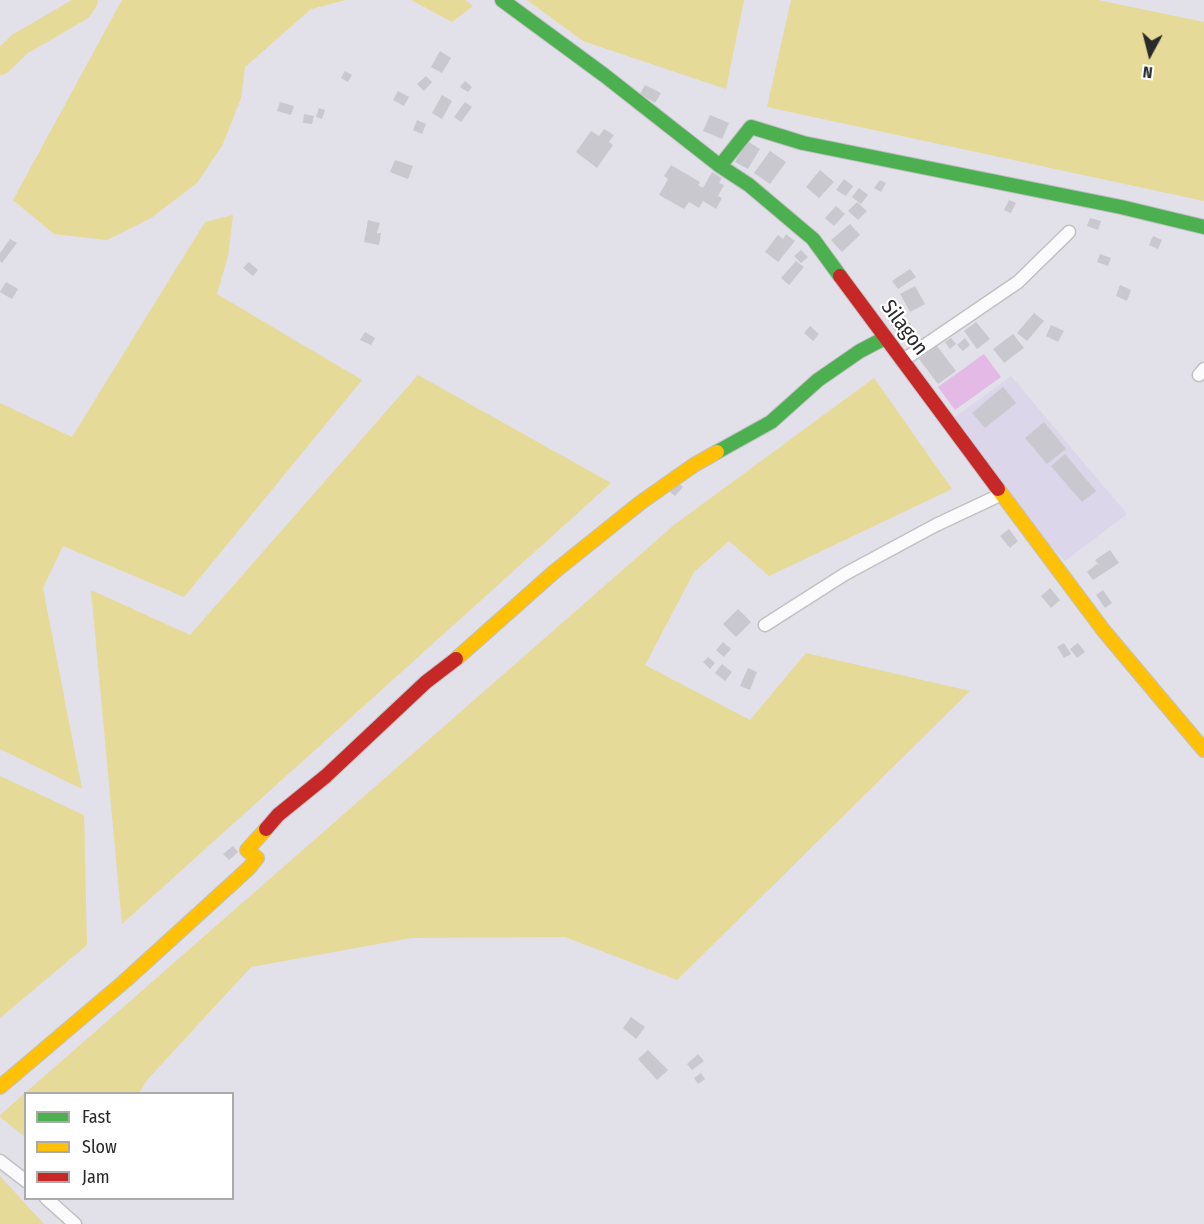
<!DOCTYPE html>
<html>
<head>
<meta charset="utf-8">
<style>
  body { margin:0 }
  #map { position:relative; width:1204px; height:1224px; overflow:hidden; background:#e2e0e8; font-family:"Fira Sans Condensed",sans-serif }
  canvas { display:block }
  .legend { position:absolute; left:24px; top:1092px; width:210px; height:108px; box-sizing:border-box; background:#fff; border:2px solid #aaa; margin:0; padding:8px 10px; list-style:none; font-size:18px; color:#2a2a2a }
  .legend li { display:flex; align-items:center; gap:12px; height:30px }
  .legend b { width:30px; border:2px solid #aaa }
  .north { position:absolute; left:1120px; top:24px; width:60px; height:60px; -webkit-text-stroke:4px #fff; paint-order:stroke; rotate:187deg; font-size:16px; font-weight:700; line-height:24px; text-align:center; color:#2a2a2a }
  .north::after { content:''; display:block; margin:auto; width:21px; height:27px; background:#2a2a2a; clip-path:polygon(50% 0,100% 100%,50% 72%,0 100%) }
</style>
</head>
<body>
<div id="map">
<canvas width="1204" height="1224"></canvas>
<ul class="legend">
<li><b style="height:8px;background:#4caf50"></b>Fast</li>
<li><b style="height:8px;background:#ffc107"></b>Slow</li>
<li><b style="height:8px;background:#c62828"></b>Jam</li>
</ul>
<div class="north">N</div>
</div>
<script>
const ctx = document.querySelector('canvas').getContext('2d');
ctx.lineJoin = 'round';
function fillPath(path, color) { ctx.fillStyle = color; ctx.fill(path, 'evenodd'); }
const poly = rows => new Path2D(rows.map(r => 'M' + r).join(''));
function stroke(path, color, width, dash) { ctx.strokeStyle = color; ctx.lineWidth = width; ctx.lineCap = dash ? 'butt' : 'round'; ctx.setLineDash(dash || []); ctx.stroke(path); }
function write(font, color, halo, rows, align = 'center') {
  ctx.font = font + ' "Fira Sans Condensed",sans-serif'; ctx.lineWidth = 4.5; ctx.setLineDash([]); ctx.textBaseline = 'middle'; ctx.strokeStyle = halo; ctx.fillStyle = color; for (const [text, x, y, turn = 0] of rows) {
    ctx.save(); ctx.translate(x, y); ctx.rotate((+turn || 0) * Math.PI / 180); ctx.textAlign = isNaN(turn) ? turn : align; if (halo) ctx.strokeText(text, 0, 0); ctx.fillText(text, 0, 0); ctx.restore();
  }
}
const education = poly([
  [1011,376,1127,514,1065,561,1045,541,955,417]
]);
const pitch = poly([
  [984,354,1001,377,955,410,938,387]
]);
const water = poly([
  [122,0,346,0,311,9,245,67,241,98,223,144,197,183,151,218,107,240,54,234,13,200],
  [411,0,465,0,473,6,452,22],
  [527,0,744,0,726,89,583,41],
  [791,0,1098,0,1204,22,1204,201,767,107],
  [233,215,228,256,217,294,362,380,184,597,63,546,43,588,82,789,0,749,0,403,72,437,205,222],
  [418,375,611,483,122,924,91,590,190,635],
  [874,378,952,489,769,576,729,541,694,572,645,665,750,720,806,653,970,691,677,980,565,937,411,938,251,967,147,1080,139,1093,26,1094,25,1137,0,1117,0,1115,674,525],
  [0,776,84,815,87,945,0,1018],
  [0,1176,44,1224,0,1224]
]);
const river = poly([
  [0,63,20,44,80,9,86,0]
]);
const building = poly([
  [440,51,451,58,442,73,431,67],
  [345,71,352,75,348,82,341,78],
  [426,76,432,82,424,91,417,84],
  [465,81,472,87,468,92,460,87],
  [645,85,661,93,655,103,640,94],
  [398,91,409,97,404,106,393,100],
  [442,95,452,101,442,119,432,113],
  [280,102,294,106,291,115,277,111],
  [465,102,472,107,461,122,454,117],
  [319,108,325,110,322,119,316,117],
  [304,114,314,116,312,124,303,123],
  [710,115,729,123,722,139,703,131],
  [417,120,426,124,422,134,413,130],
  [604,129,614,135,609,142,613,145,597,168,576,152,591,131,599,136],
  [747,141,760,149,748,169,735,162],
  [770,151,786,162,770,184,754,173],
  [395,160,413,166,408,179,390,172],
  [671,165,700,182,698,185,703,188,712,172,722,178,719,183,724,185,718,196,722,198,716,209,703,201,699,208,689,202,684,209,659,195,668,179,664,176],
  [820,170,834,182,819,198,806,187],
  [844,179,853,186,846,196,836,190],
  [880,180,886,183,881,192,874,188],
  [859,188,868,195,861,204,852,197],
  [1009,200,1016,203,1011,213,1004,210],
  [857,202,867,211,858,220,848,211],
  [836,206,845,214,834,226,825,218],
  [1090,218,1101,221,1098,230,1087,226],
  [368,220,380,223,377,233,381,233,379,245,364,242],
  [850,224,860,235,842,252,831,240],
  [786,234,795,241,778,262,765,252,778,235,783,239],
  [1153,236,1162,240,1158,249,1149,245],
  [10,239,17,243,2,263,0,261,0,253],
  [801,250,808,257,801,263,794,256],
  [1100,254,1111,258,1108,266,1097,262],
  [796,261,804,267,789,285,781,278],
  [249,262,258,270,253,276,243,268],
  [910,269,916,277,898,289,892,281],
  [6,282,18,289,12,299,0,292],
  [1120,285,1131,290,1127,301,1116,296],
  [915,286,925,304,910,312,900,294],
  [1034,313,1044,321,1027,341,1017,333],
  [895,315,902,326,895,331,888,320],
  [909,322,914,328,904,335,899,329],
  [976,322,990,339,977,349,964,331],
  [1051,325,1064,331,1058,342,1046,336],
  [810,326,819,334,813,341,804,333],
  [365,332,375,338,371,345,360,340],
  [1013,334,1024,348,1004,363,993,349],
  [951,338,956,344,950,349,945,342],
  [965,338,970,345,963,351,957,345],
  [937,346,956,371,938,384,919,359],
  [1003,387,1016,403,985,428,972,413],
  [1044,422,1066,449,1047,464,1025,438],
  [1065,454,1096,491,1082,502,1051,466],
  [674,479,683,487,675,496,666,489],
  [1009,529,1018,541,1010,548,1000,536],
  [1110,550,1119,563,1093,580,1087,572,1097,564,1101,568,1095,560],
  [1050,588,1060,600,1051,608,1041,596],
  [1103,590,1112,603,1105,608,1096,595],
  [738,609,751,622,736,637,723,624],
  [723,642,731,649,724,657,716,650],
  [1064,643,1071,654,1064,658,1057,647],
  [1078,643,1085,652,1077,658,1070,649],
  [708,657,715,663,710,669,703,662],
  [722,664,732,672,725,681,715,673],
  [748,668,757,672,750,690,740,686],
  [233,846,238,852,229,860,223,854],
  [631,1017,645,1027,636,1039,623,1028],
  [648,1050,668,1070,657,1080,638,1059],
  [698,1054,704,1061,692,1070,687,1064],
  [701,1073,705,1079,698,1084,694,1078]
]);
const street = poly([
  [902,361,1018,282,1069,232],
  [1199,375,1204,369],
  [765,625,845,574,936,525,1002,494],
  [0,1161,26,1181],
  [46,1198,75,1224]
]);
const fast = poly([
  [502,0,604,75,720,166,749,185,813,239,840,276],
  [720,166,751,127,803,143,1121,207,1204,227],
  [717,452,771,422,818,380,860,351,885,338]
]);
const slow = poly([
  [998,489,1104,631,1204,750],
  [456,659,554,572,640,503,694,465,717,452],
  [0,1087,126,980,249,868,257,858,247,850,266,829]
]);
const jam = poly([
  [840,276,998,489],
  [266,829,278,815,326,776,426,682,456,659]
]);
const streetNames = [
  ["Silagon",904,328,53]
];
fillPath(education, '#dbd6ea');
fillPath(pitch, '#e4b9e6');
fillPath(water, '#e6da98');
stroke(river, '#e6da98', 24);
fillPath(building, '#c9c8ce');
stroke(street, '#c0c1c2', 15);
stroke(fast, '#c0c1c2', 16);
stroke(slow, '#c0c1c2', 16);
stroke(jam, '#c0c1c2', 16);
stroke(street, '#fbfafc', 12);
stroke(fast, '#4caf50', 14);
stroke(slow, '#ffc107', 14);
stroke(jam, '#c62828', 14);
write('21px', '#2a2a2a', '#fff', streetNames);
</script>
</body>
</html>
